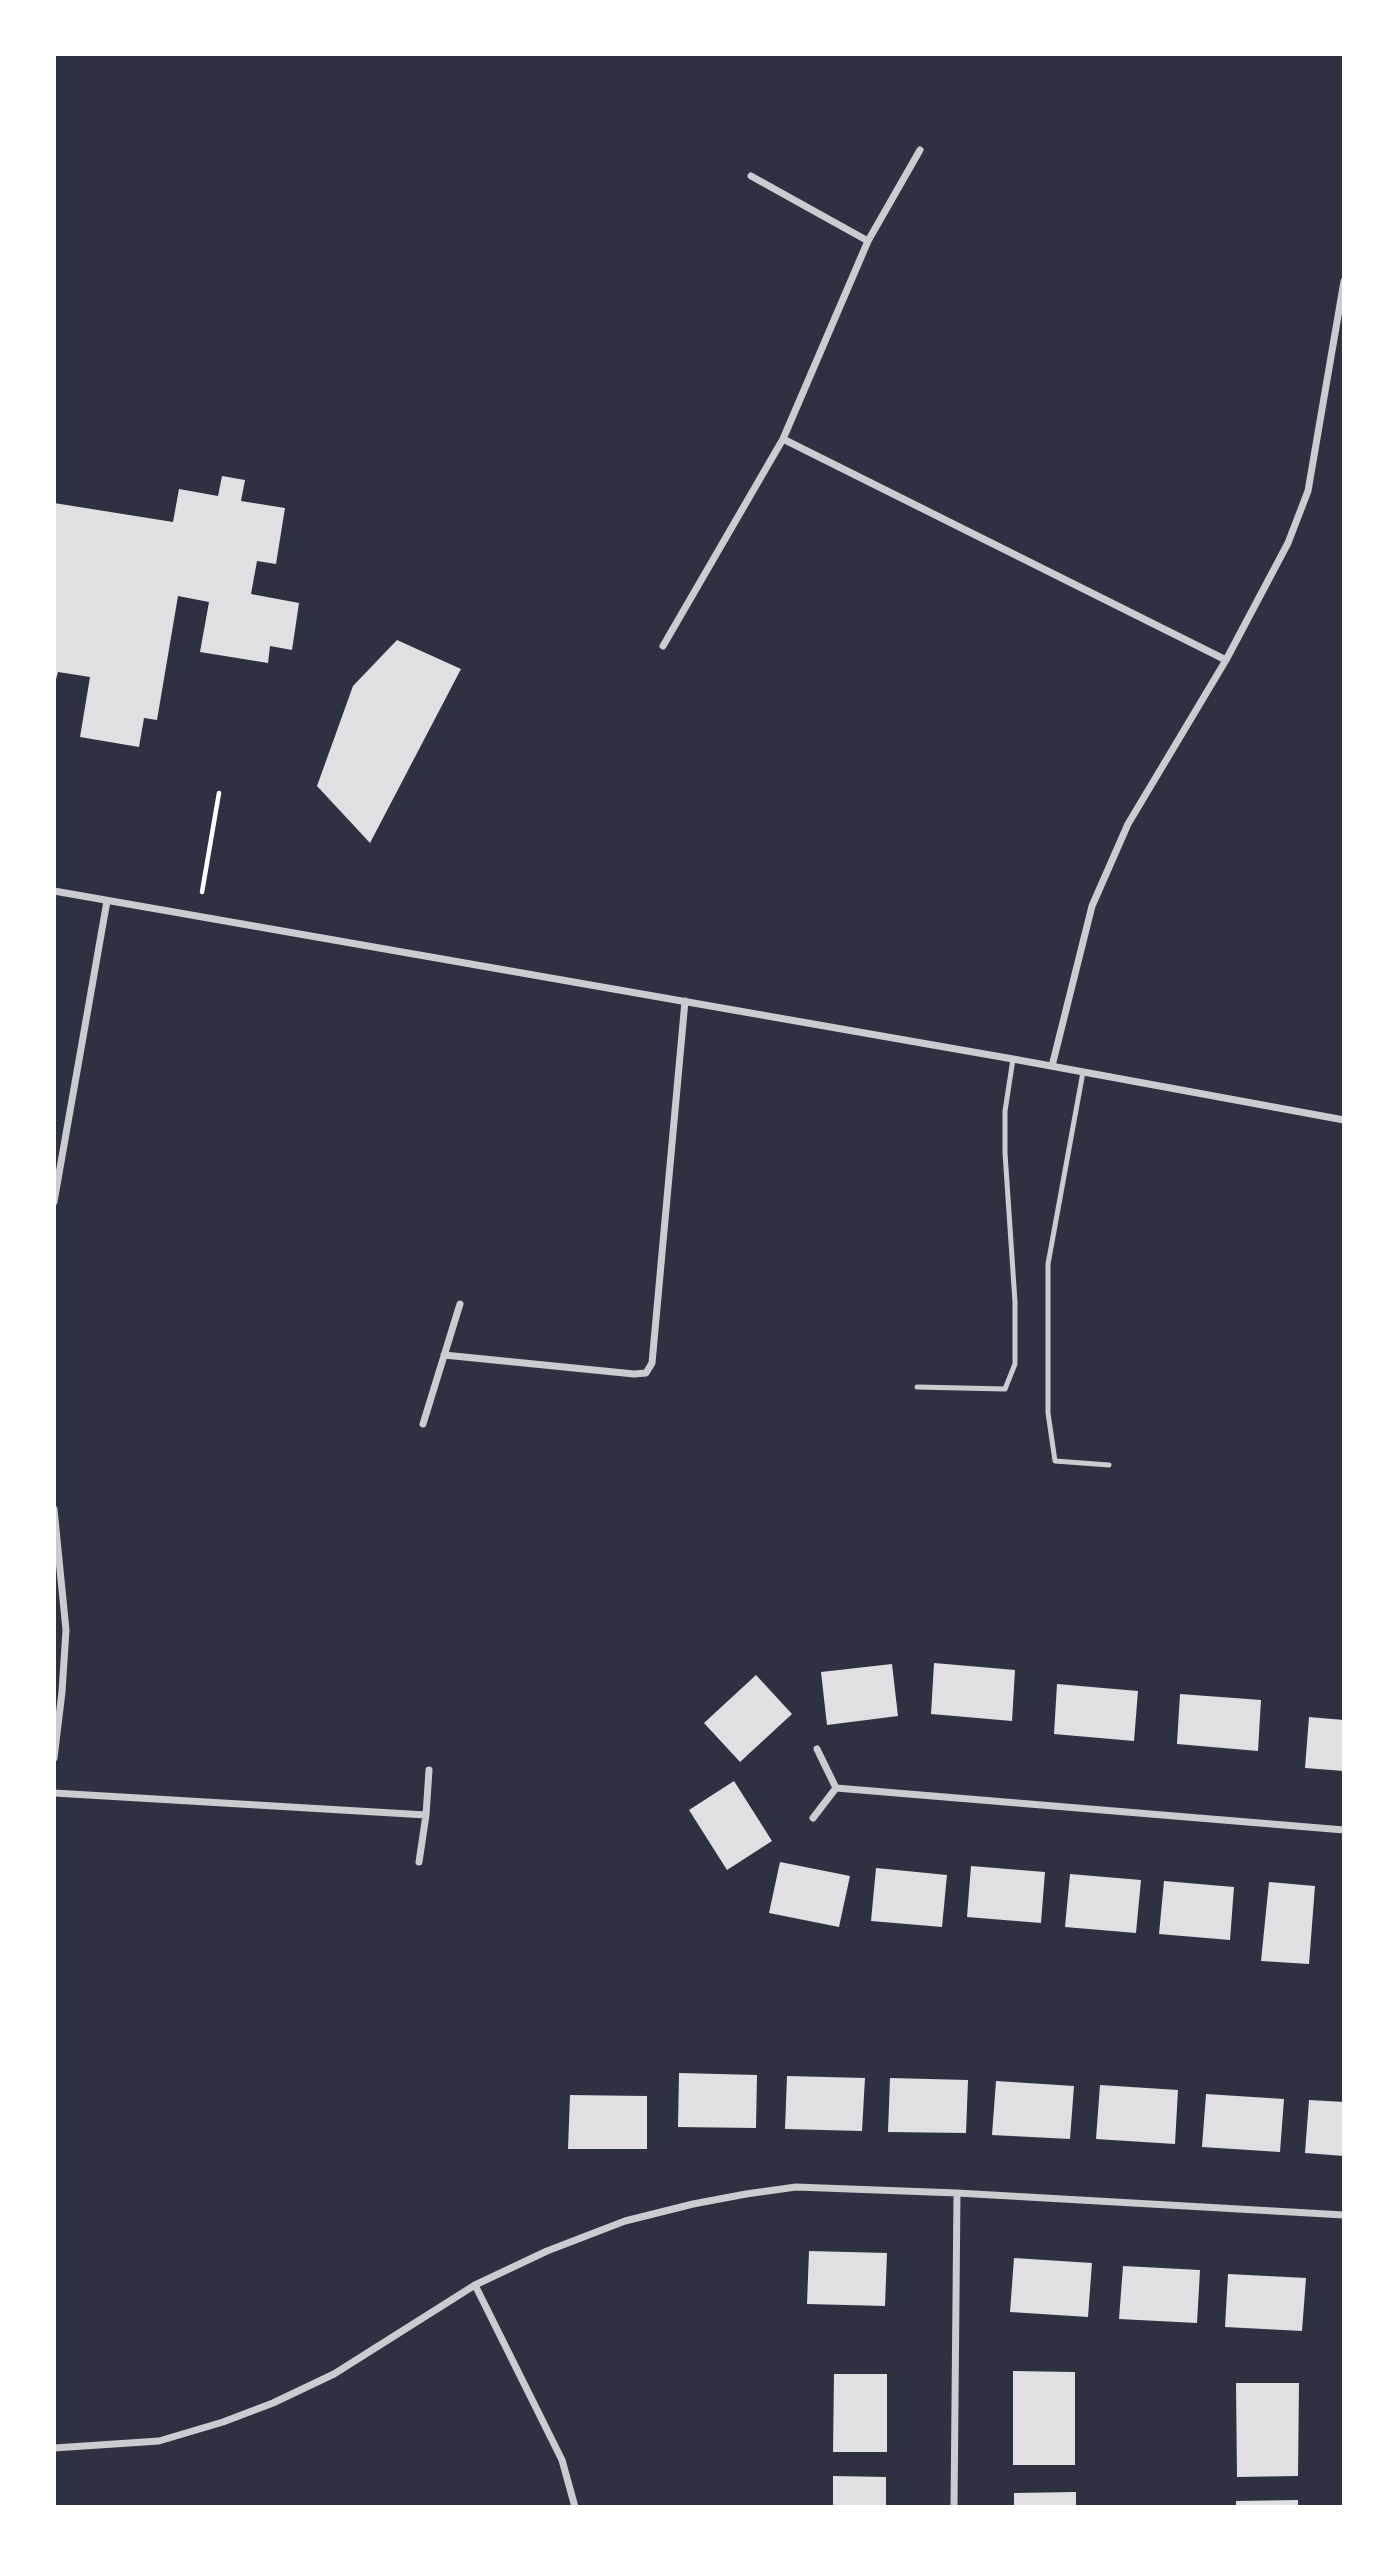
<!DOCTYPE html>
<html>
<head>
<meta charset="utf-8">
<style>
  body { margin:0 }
  #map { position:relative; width:1398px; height:2561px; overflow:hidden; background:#2d3142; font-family:"Source Sans 3",sans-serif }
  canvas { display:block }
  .frame { position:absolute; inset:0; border:56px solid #fff; pointer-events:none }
</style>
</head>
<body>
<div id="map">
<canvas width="1398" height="2561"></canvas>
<div class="frame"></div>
</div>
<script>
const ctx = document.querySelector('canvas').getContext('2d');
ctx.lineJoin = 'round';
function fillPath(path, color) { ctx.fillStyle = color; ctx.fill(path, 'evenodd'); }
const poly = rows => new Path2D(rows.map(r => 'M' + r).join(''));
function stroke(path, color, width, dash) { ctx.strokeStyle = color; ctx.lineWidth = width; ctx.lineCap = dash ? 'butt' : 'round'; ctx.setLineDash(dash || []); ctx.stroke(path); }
const building = poly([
  [222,476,245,480,241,501,285,508,276,564,257,561,251,594,299,603,292,650,270,646,268,663,200,652,209,602,178,596,157,720,144,718,139,747,80,737,90,677,58,672,54,687,54,503,173,522,179,489,218,496],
  [397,640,461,669,370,843,317,786,353,686],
  [934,1663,1015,1670,1012,1721,931,1714],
  [892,1664,898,1716,827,1725,821,1672],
  [756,1675,792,1714,740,1762,704,1723],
  [1057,1684,1138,1691,1134,1741,1054,1734],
  [1180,1694,1261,1700,1258,1751,1177,1744],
  [1309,1717,1344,1720,1344,1771,1305,1768],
  [734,1781,772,1841,727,1870,689,1810],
  [780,1862,850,1876,839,1927,769,1913],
  [971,1866,1045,1872,1041,1923,967,1917],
  [876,1868,947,1875,942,1927,871,1921],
  [1070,1874,1141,1880,1136,1933,1065,1927],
  [1164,1881,1234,1887,1230,1940,1159,1934],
  [1269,1882,1315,1886,1309,1964,1261,1961],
  [679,2073,757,2075,756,2128,678,2127],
  [787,2076,865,2078,862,2131,785,2129],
  [890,2078,968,2080,966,2133,888,2132],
  [996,2081,1074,2086,1070,2139,992,2135],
  [1100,2085,1178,2090,1175,2144,1096,2139],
  [1206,2094,1284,2099,1280,2152,1202,2147],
  [570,2095,647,2096,647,2149,568,2149],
  [1309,2100,1344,2102,1344,2156,1305,2153],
  [809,2251,887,2253,885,2306,807,2304],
  [1014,2258,1092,2263,1088,2317,1010,2312],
  [1123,2266,1200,2270,1197,2323,1119,2319],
  [1228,2274,1306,2278,1302,2331,1225,2327],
  [1013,2371,1075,2372,1075,2465,1013,2465],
  [834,2374,887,2374,887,2452,833,2452],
  [1236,2383,1299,2383,1298,2476,1237,2477],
  [833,2476,886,2477,886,2507,833,2507],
  [1076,2492,1076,2507,1014,2507,1014,2493],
  [1298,2500,1298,2507,1236,2507,1236,2501]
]);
const path = poly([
  [202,892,219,793]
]);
const service = poly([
  [1083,1072,1048,1264,1048,1413,1055,1461,1109,1465],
  [917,1387,1005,1389,1015,1364,1015,1302,1005,1153,1005,1111,1013,1059]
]);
const minor = poly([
  [751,176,868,241],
  [783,439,1226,660],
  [663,646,783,439,868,241,920,150],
  [54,891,1013,1059,1344,1120],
  [1052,1066,1092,906,1128,824,1226,660,1288,543,1308,491,1344,281],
  [54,1202,107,901],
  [444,1355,634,1374,646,1373,652,1363,685,1001],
  [423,1424,460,1304],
  [54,1509,66,1630,62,1692,54,1758],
  [836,1788,1344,1830],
  [54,1793,426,1815],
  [813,1818,836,1788,817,1749],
  [419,1862,426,1815,429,1770],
  [475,2285,562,2460,575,2507],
  [54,2448,159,2441,223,2422,273,2403,334,2374,475,2285,547,2251,625,2221,693,2204,746,2194,796,2187,957,2193,1344,2215],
  [954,2507,957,2193]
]);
fillPath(building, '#e0e0e3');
stroke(path, '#fff', 4.5);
stroke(service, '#caccd0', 5);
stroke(minor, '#caccd0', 7);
</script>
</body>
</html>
